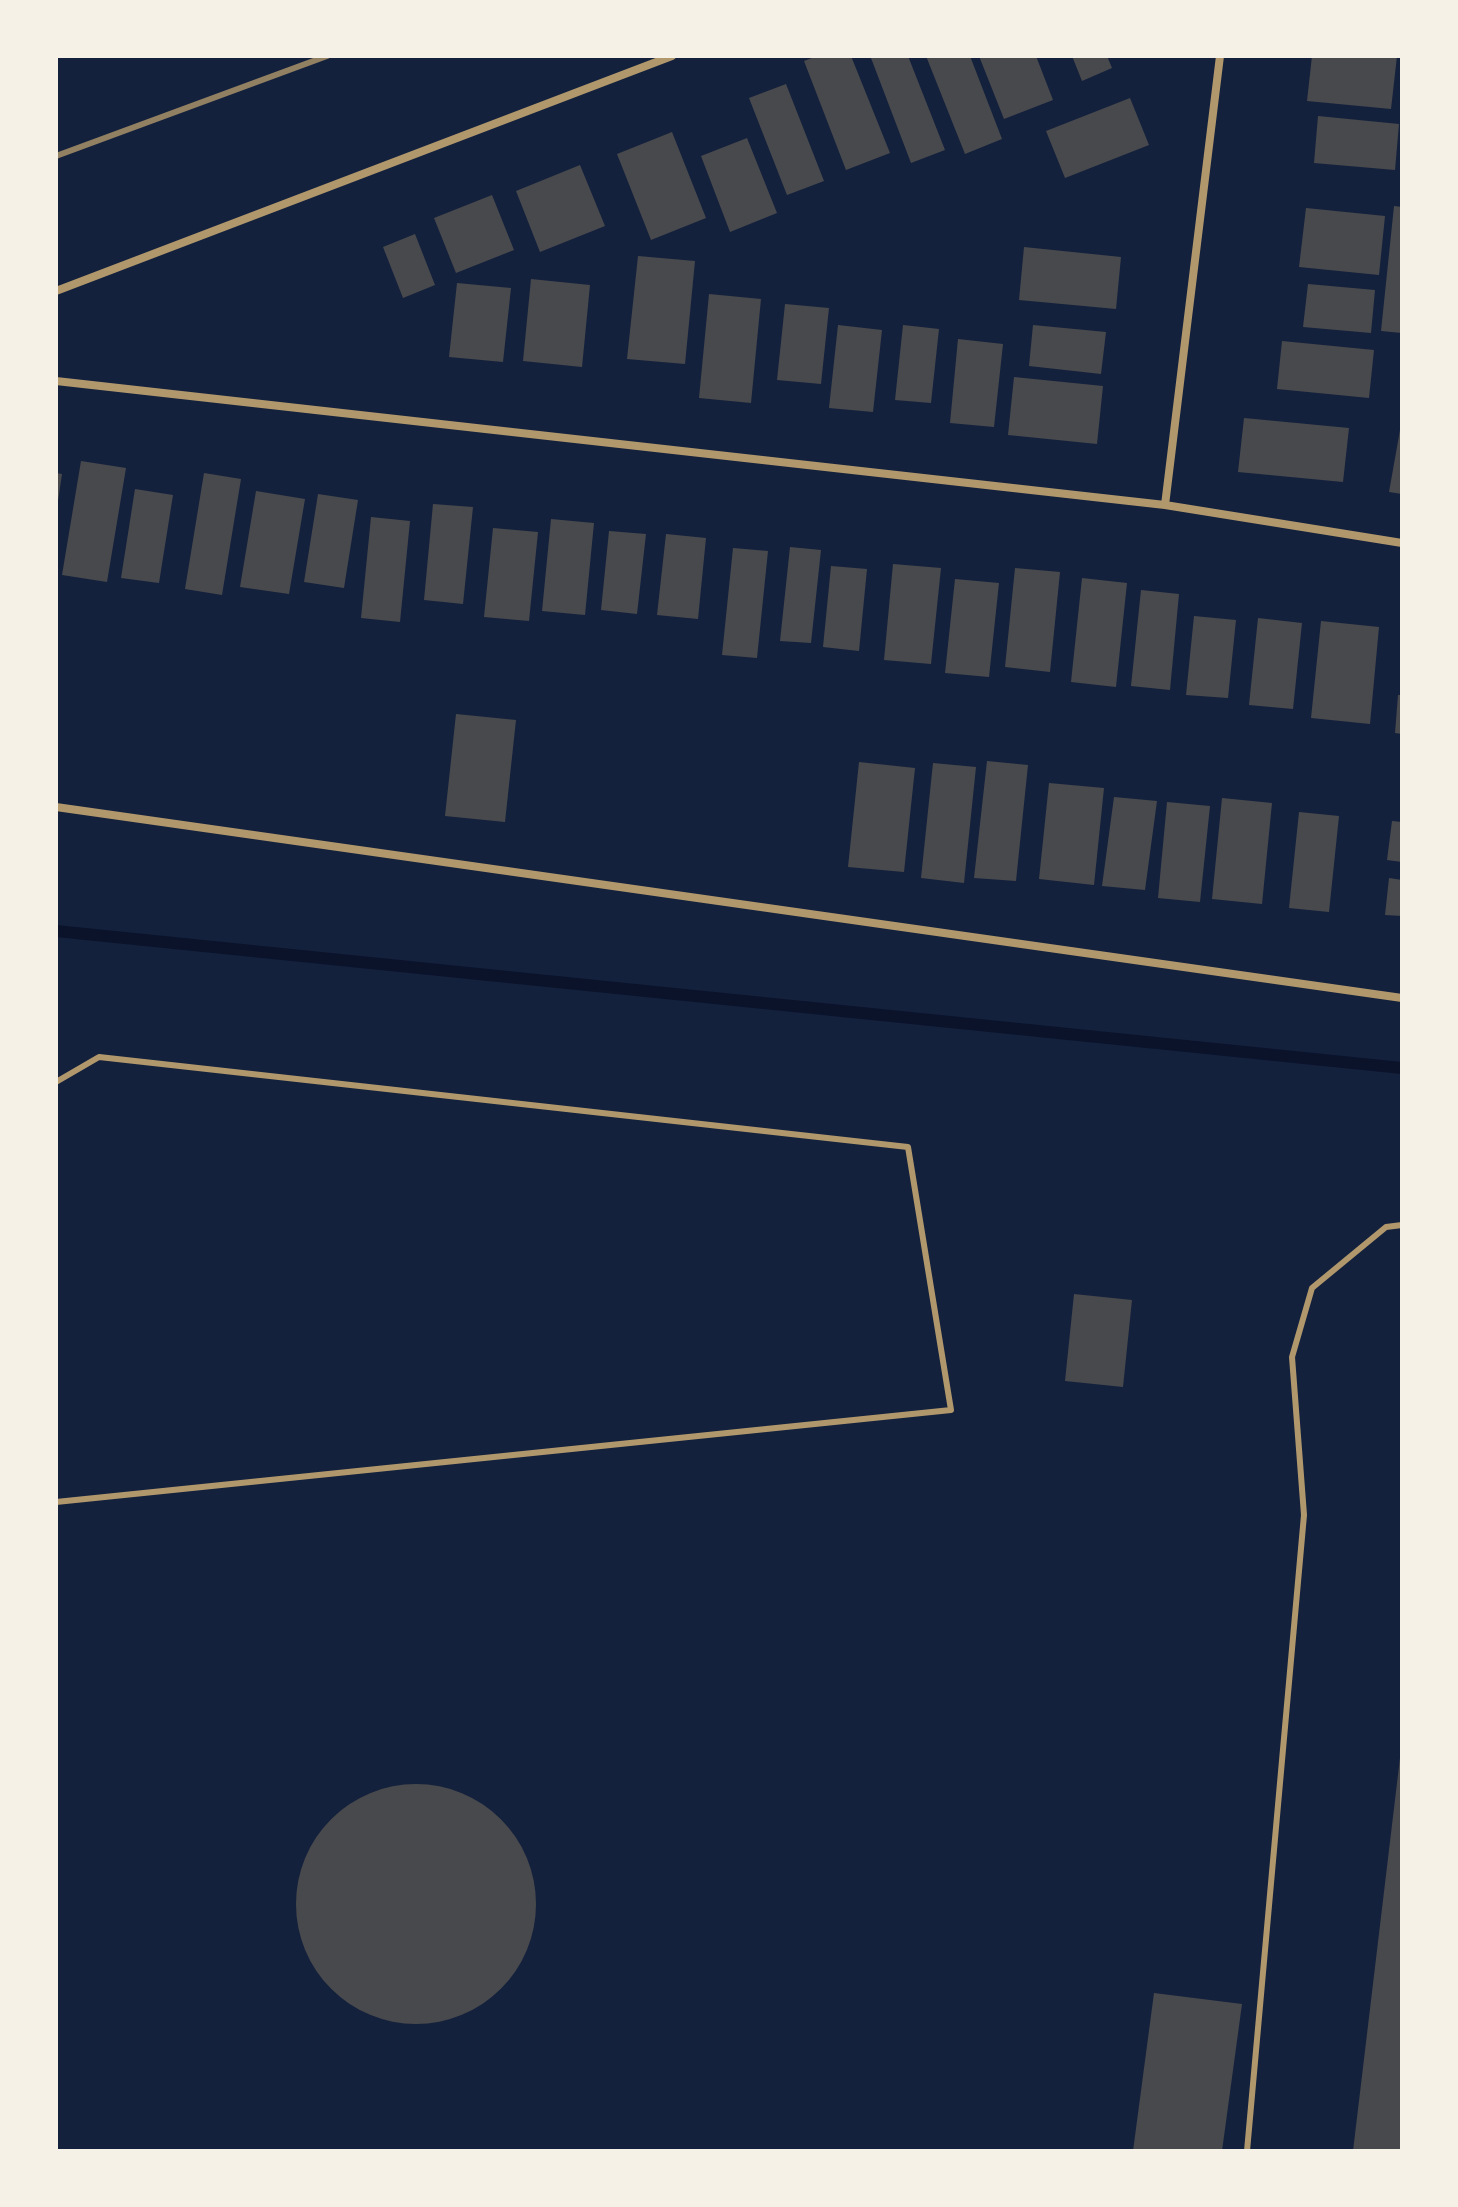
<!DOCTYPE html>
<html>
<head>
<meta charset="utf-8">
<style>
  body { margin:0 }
  #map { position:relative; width:1458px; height:2207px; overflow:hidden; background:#14213d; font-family:Mulish,sans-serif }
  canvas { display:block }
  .frame { position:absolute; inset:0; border:58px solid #f6f1e7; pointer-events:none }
</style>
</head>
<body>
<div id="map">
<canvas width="1458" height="2207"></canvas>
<div class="frame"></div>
</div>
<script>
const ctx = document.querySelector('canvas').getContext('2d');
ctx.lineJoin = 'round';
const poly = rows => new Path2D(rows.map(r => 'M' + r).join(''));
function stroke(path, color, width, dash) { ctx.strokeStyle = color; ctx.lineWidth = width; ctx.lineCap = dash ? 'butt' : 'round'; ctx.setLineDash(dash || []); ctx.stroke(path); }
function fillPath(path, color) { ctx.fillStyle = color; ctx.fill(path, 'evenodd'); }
const stream = poly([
  [56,931,1402,1068]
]);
const building = poly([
  [817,56,851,56,890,153,846,170,804,61],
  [877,56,908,56,945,150,911,163,871,58],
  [926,56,970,56,1002,139,965,154],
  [979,56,1036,56,1053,100,1004,119],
  [1072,56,1107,56,1112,68,1082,81],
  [1312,56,1397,56,1391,109,1307,101],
  [786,84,824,181,787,195,749,98],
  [1130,98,1149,145,1065,178,1046,131],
  [1318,116,1399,124,1395,170,1314,163],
  [672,132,706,218,651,240,617,154],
  [747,138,777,213,730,232,701,156],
  [580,165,605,226,540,252,516,191],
  [492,195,514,250,456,273,434,218],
  [1394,206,1402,207,1402,333,1381,331],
  [1306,208,1385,216,1379,275,1299,267],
  [415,234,435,285,403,298,383,247],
  [1024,247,1121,257,1116,309,1019,300],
  [638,256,695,261,685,364,627,359],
  [531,279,590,285,582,367,523,361],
  [457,283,511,288,503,362,449,357],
  [1308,284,1375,290,1371,333,1303,327],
  [709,294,761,299,751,403,699,398],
  [785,304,829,308,821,384,777,380],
  [838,325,882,330,873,412,829,408],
  [903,325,939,329,931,403,895,400],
  [1033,325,1106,332,1101,374,1029,366],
  [958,339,1003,344,994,427,950,423],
  [1282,341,1374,350,1369,398,1277,389],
  [1014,377,1103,386,1097,444,1008,435],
  [1244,418,1349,428,1343,482,1238,472],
  [1400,430,1402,430,1402,494,1389,492],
  [81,461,126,468,107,582,62,575],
  [56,473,62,474,58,501,56,501],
  [204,473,241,479,222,595,185,589],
  [135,489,173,495,159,583,121,578],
  [256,491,305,499,289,594,240,587],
  [318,494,358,500,344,588,304,582],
  [433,504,473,507,463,604,424,600],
  [371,517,410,521,400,622,361,618],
  [551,519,594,523,585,615,542,611],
  [493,528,538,532,529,621,484,617],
  [609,531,646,534,637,614,601,610],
  [666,534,706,538,698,619,657,615],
  [790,547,821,550,811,643,780,641],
  [733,548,768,551,757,658,722,655],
  [893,564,941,568,931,664,884,660],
  [831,566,867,569,859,651,823,647],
  [1015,568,1060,572,1050,672,1005,667],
  [1082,578,1127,583,1116,687,1071,682],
  [955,579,999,583,989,677,945,673],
  [1141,590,1179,594,1170,690,1131,686],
  [1194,616,1236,620,1228,698,1186,695],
  [1258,618,1302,623,1293,709,1249,705],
  [1321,621,1379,627,1370,724,1311,718],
  [1398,695,1402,695,1402,734,1395,733],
  [456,714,516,720,505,822,445,816],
  [987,761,1028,765,1016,881,974,878],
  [859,762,915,768,904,872,848,867],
  [933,763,976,767,964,883,921,878],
  [1049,783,1104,788,1094,885,1039,879],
  [1114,797,1157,801,1145,890,1102,886],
  [1222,798,1272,803,1262,904,1212,899],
  [1167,802,1210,806,1200,902,1158,898],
  [1299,812,1339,816,1329,912,1289,908],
  [1392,821,1402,822,1402,862,1387,860],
  [1389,878,1402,880,1402,916,1385,915],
  [1074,1294,1132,1300,1123,1387,1065,1381],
  [1400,1758,1402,1758,1402,2151,1353,2151],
  '296 1904a120 120 0 1 1 240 0a120 120 0 1 1-240 0Z',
  [1154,1993,1242,2004,1222,2151,1133,2151]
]);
const service = poly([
  [56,1082,99,1057,908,1147,951,1410,56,1502],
  [1247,2151,1304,1515,1292,1357,1312,1288,1386,1227,1402,1225]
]);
const minor = poly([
  [56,291,672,56],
  [56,381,1165,505,1402,543],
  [1165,505,1220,56],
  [56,807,1402,998]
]);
const rail = poly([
  [56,156,327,56]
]);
stroke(stream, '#0b132b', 12);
fillPath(building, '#48494c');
stroke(service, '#b1986c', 6);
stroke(minor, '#b1986c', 8);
stroke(rail, '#918062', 6);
</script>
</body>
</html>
